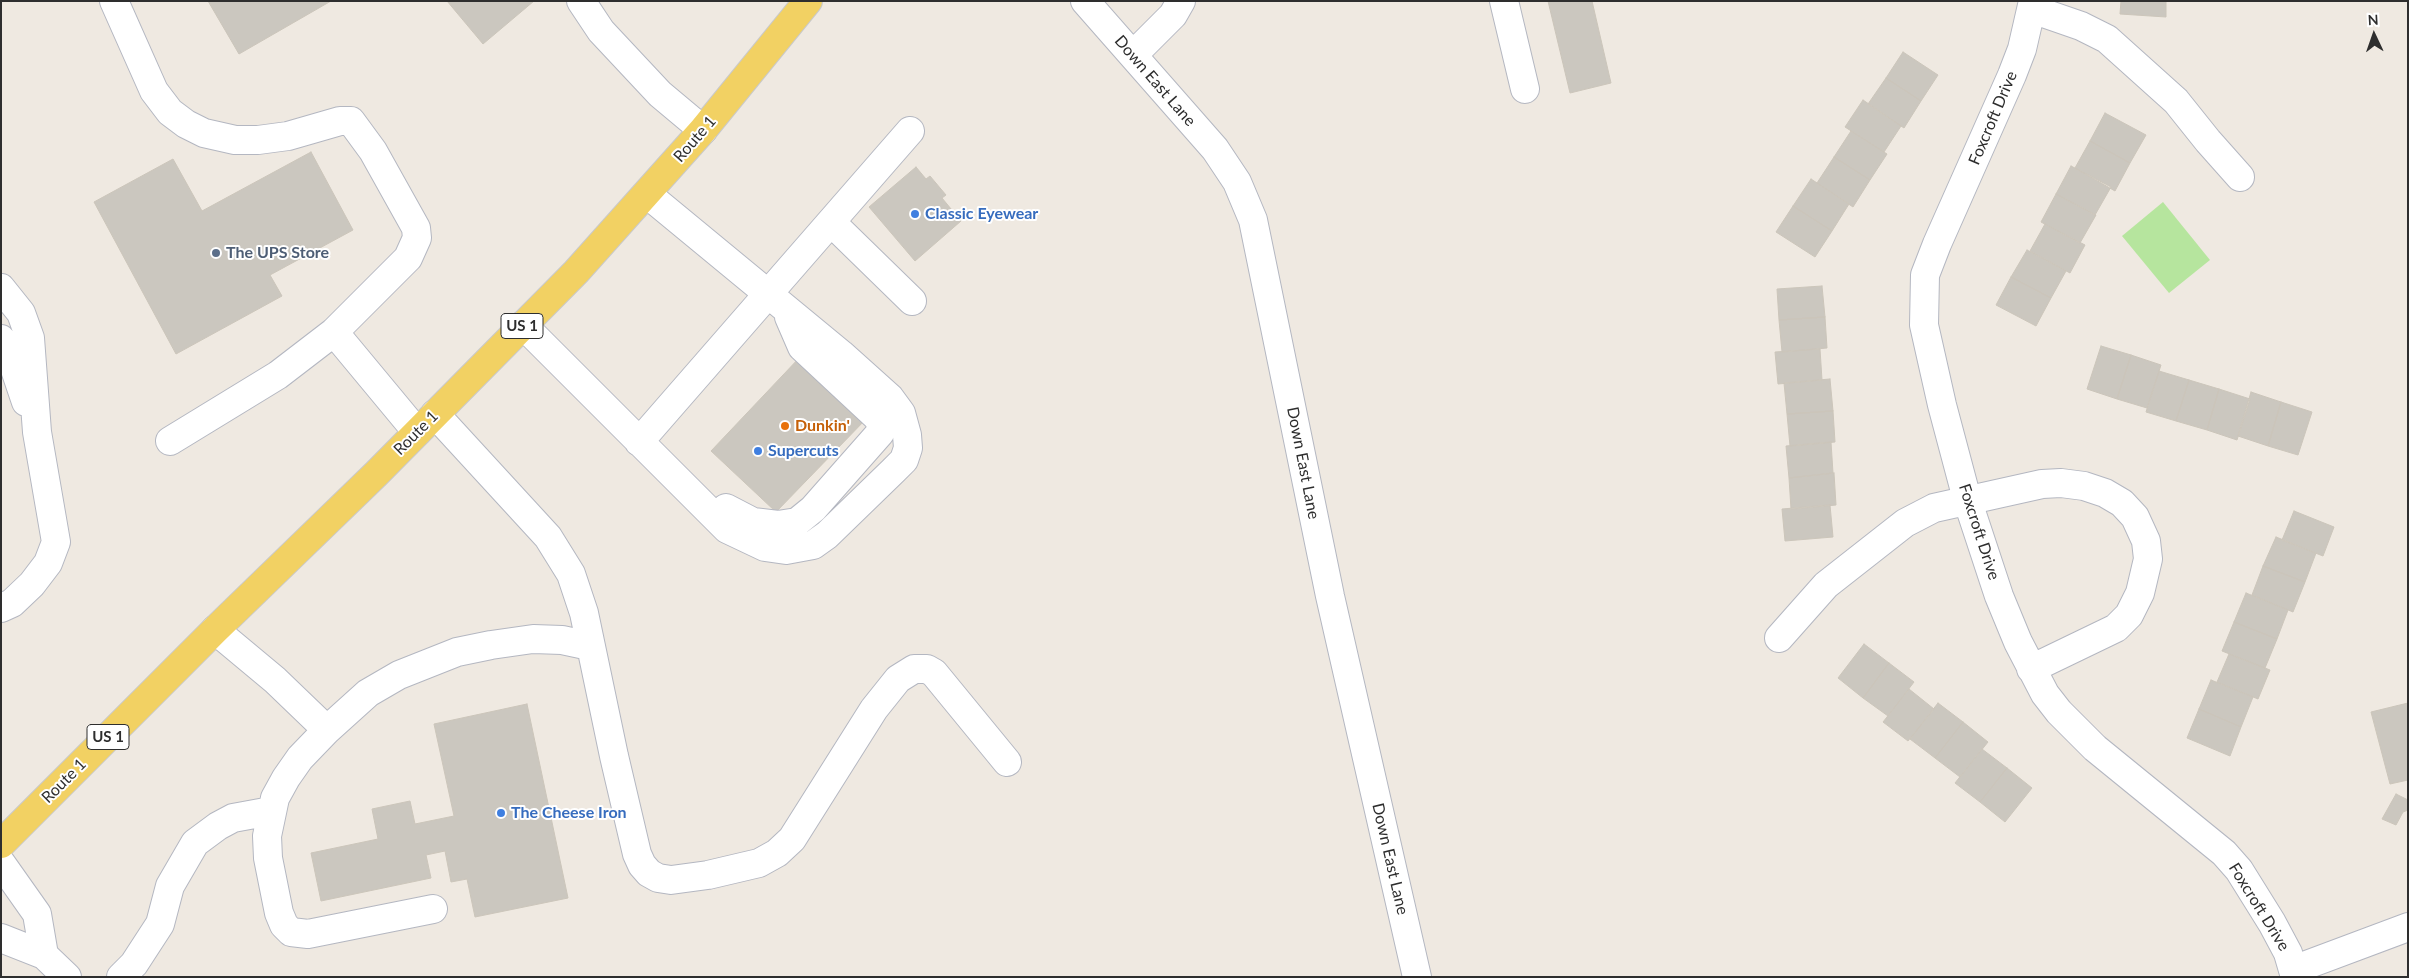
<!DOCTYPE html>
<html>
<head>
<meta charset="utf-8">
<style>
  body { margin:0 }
  #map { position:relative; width:2409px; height:978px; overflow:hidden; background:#efe9e1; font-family:Lato,sans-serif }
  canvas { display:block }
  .frame { position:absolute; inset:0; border:2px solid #2e2e2e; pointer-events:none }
  .north { position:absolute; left:2349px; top:10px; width:50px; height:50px; -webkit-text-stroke:4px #fff; paint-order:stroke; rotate:357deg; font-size:14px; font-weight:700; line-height:20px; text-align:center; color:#2e2e2e }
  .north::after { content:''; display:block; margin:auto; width:18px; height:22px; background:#2e2e2e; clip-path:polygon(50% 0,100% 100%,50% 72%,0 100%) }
</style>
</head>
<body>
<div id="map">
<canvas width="2409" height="978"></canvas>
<div class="frame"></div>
<div class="north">N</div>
</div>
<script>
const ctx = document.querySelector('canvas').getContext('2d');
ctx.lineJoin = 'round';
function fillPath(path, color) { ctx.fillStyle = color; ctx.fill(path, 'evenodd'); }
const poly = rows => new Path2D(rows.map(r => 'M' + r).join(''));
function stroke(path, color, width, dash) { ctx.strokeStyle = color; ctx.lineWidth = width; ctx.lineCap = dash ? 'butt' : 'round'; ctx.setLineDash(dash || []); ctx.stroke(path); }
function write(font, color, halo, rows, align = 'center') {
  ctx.font = font + ' Lato,sans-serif'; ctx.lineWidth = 4; ctx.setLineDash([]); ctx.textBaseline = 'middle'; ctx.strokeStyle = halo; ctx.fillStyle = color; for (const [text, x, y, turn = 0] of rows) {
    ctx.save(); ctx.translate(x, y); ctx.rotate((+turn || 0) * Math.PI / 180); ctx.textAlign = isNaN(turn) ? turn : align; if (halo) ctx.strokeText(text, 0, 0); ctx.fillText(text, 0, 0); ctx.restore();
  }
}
const green = poly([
  [2163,202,2210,260,2169,293,2122,236]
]);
const building = poly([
  [208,1,331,1,239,54,208,1],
  [447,1,534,1,483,44,447,1],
  [1548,1,1592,1,1611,83,1570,93,1548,1],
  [2121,1,2166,1,2166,17,2120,14,2121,1],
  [1903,52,1938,75,1921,101,1886,78,1903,52],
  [1886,78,1921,101,1904,128,1868,104,1886,78],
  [1863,100,1901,126,1884,152,1845,127,1863,100],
  [2105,113,2146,135,2130,163,2090,141,2105,113],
  [1851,131,1887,154,1870,180,1834,157,1851,131],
  [2090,141,2130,163,2115,191,2075,168,2090,141],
  [311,152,353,230,270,275,282,296,176,354,94,202,173,159,202,211,311,152],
  [1834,157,1870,180,1853,207,1817,183,1834,157],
  [2071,166,2111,187,2095,215,2056,194,2071,166],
  [916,167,926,179,930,176,946,195,942,198,961,221,915,261,869,207,916,167],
  [1811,179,1849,204,1832,231,1793,206,1811,179],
  [2056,194,2096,215,2080,243,2041,222,2056,194],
  [1793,206,1832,231,1815,257,1776,232,1793,206],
  [2045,224,2085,245,2070,273,2030,251,2045,224],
  [2027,250,2066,271,2051,298,2011,277,2027,250],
  [2011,277,2051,298,2036,326,1996,305,2011,277],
  [1822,286,1825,317,1779,320,1777,289,1822,286],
  [1825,317,1827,348,1782,352,1779,320,1825,317],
  [2101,346,2131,355,2117,399,2087,389,2101,346],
  [1820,349,1822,380,1778,384,1775,352,1820,349],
  [2131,355,2161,365,2147,408,2117,399,2131,355],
  [801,356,867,418,776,512,711,451,801,356],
  [2159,371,2189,380,2176,421,2146,412,2159,371],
  [1830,379,1833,411,1787,414,1784,383,1830,379],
  [2189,380,2219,389,2207,430,2176,421,2189,380],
  [2219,389,2250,399,2237,440,2207,430,2219,389],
  [2251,392,2281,402,2268,446,2238,436,2251,392],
  [2281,402,2312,412,2298,455,2268,446,2281,402],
  [1833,411,1835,442,1790,446,1787,414,1833,411],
  [1831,442,1833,473,1789,478,1786,446,1831,442],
  [1834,473,1836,505,1791,509,1789,478,1834,473],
  [1830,505,1833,537,1785,541,1782,509,1830,505],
  [2294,511,2334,527,2323,556,2282,540,2294,511],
  [2276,537,2316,553,2305,582,2263,566,2276,537],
  [2263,566,2305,582,2293,612,2252,595,2263,566],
  [2246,593,2288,610,2277,639,2234,622,2246,593],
  [2234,622,2277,639,2265,668,2222,651,2234,622],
  [1864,644,1889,663,1863,698,1838,678,1864,644],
  [2229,654,2270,670,2258,699,2217,682,2229,654],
  [1889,663,1914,682,1888,716,1863,698,1889,663],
  [2211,680,2253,697,2241,727,2199,709,2211,680],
  [1909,689,1934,709,1908,741,1883,722,1909,689],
  [1938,703,1963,722,1935,758,1910,739,1938,703],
  [2408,703,2408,780,2390,784,2371,712,2408,703],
  [527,704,568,898,475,917,467,879,451,882,445,851,426,855,431,878,321,901,311,853,378,839,372,809,410,801,415,824,454,816,434,724,527,704],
  [2199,709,2241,727,2230,756,2187,738,2199,709],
  [1963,722,1988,742,1960,777,1935,758,1963,722],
  [1982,749,2007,768,1980,802,1955,783,1982,749],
  [2007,768,2032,788,2005,822,1980,802,2007,768],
  [2396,794,2408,800,2408,810,2403,812,2396,825,2382,819,2396,794]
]);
const minor = poly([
  [114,1,154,91,170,112,186,124,204,133,235,140,258,140,288,136,340,121,351,121,373,151,416,228,417,238,408,258,334,332,278,375,170,441],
  [581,1,601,31,660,94,703,130],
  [1085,1,1215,149,1237,182,1253,220,1330,596,1417,977],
  [1504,1,1525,89],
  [2033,1,2022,49,2012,75,1937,244,1925,275,1924,325,1942,405,1967,499,1999,596,2018,642,2045,694,2059,712,2095,748,2224,853,2239,870,2272,923,2288,953,2295,977],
  [2032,9,2081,26,2107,39,2176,101,2208,141,2240,177],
  [1133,55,1173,15,1181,1],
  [831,222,912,301],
  [1,288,21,313,30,338,37,432,56,542,48,563,32,584,12,603,1,608],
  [523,325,727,529,765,547,786,550,813,545,827,535,893,471,904,460,908,448,907,435,901,413,890,398,841,354,647,194],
  [334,332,417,432],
  [1,339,7,346,26,402],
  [435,414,548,537,571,574,584,613,614,756,637,854,642,865,649,873,658,878,671,880,708,875,759,863,777,853,792,839,874,709,898,679,914,669,927,669,934,673,1007,762],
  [639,442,910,131],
  [726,508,753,522,778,525,797,522,813,509,880,433,881,421,876,416,802,347,789,317],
  [215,630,275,680,327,730],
  [1779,638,1826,585,1905,523,1934,508,2042,484,2061,483,2084,486,2105,493,2122,503,2135,517,2146,541,2148,559,2140,593,2129,615,2116,628,2031,669],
  [1,863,37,914,44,955,1,938],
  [433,909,308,934,291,932,284,925,279,913,268,858,267,836,275,798,286,778,300,758,327,730,368,693,399,675,457,652,491,645,533,639,562,640,590,646],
  [44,955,67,977],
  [2293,970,2408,927],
  [121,977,134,964,160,924,170,886,195,843,218,826,233,818,271,811]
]);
const major = poly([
  [1,844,215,630,377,473,576,272,703,130,808,1]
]);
const markers = [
  [915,214,5,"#3f7fe0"],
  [216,253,5,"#5c6f8a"],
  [785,426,5,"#e8710a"],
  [758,451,5,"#3f7fe0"],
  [501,813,5,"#3f7fe0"]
];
const shields = [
  [522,326,42],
  [108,737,42]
];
const shieldNames = [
  ["US 1",522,326],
  ["US 1",108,737]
];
const streetNames = [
  ["Down East Lane",1155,81,49],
  ["Foxcroft Drive",1993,118,-67],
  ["Route 1",695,139,-49],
  ["Route 1",416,433,-45],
  ["Down East Lane",1303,463,79],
  ["Foxcroft Drive",1979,532,72],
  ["Route 1",64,781,-45],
  ["Down East Lane",1390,859,77],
  ["Foxcroft Drive",2259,907,58]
];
const shopNames = [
  ["Classic Eyewear",925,214],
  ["Supercuts",768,451],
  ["The Cheese Iron",511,813]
];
const serviceNames = [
  ["The UPS Store",226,253]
];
const foodNames = [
  ["Dunkin'",795,426]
];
fillPath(green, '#b6e59e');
fillPath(building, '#cbc7bf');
stroke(building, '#cbc5ba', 1);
stroke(minor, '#b4b7c1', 30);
stroke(major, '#c9c9c9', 30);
stroke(minor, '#fff', 28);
stroke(major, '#f2d163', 28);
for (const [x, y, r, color] of markers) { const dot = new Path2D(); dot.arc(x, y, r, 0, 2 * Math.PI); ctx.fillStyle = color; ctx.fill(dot); stroke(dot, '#fff', 2); }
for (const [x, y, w] of shields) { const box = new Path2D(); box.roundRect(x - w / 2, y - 12.5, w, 25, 4); ctx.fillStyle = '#fff'; ctx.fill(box); stroke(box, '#2e2e2e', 1); }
write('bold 15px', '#2e2e2e', null, shieldNames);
write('16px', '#2e2e2e', '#fff', streetNames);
write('bold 16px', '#366cbe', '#fff', shopNames, 'left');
write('bold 16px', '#4e5e75', '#fff', serviceNames, 'left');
write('bold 16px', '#c56008', '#fff', foodNames, 'left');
</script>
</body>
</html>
